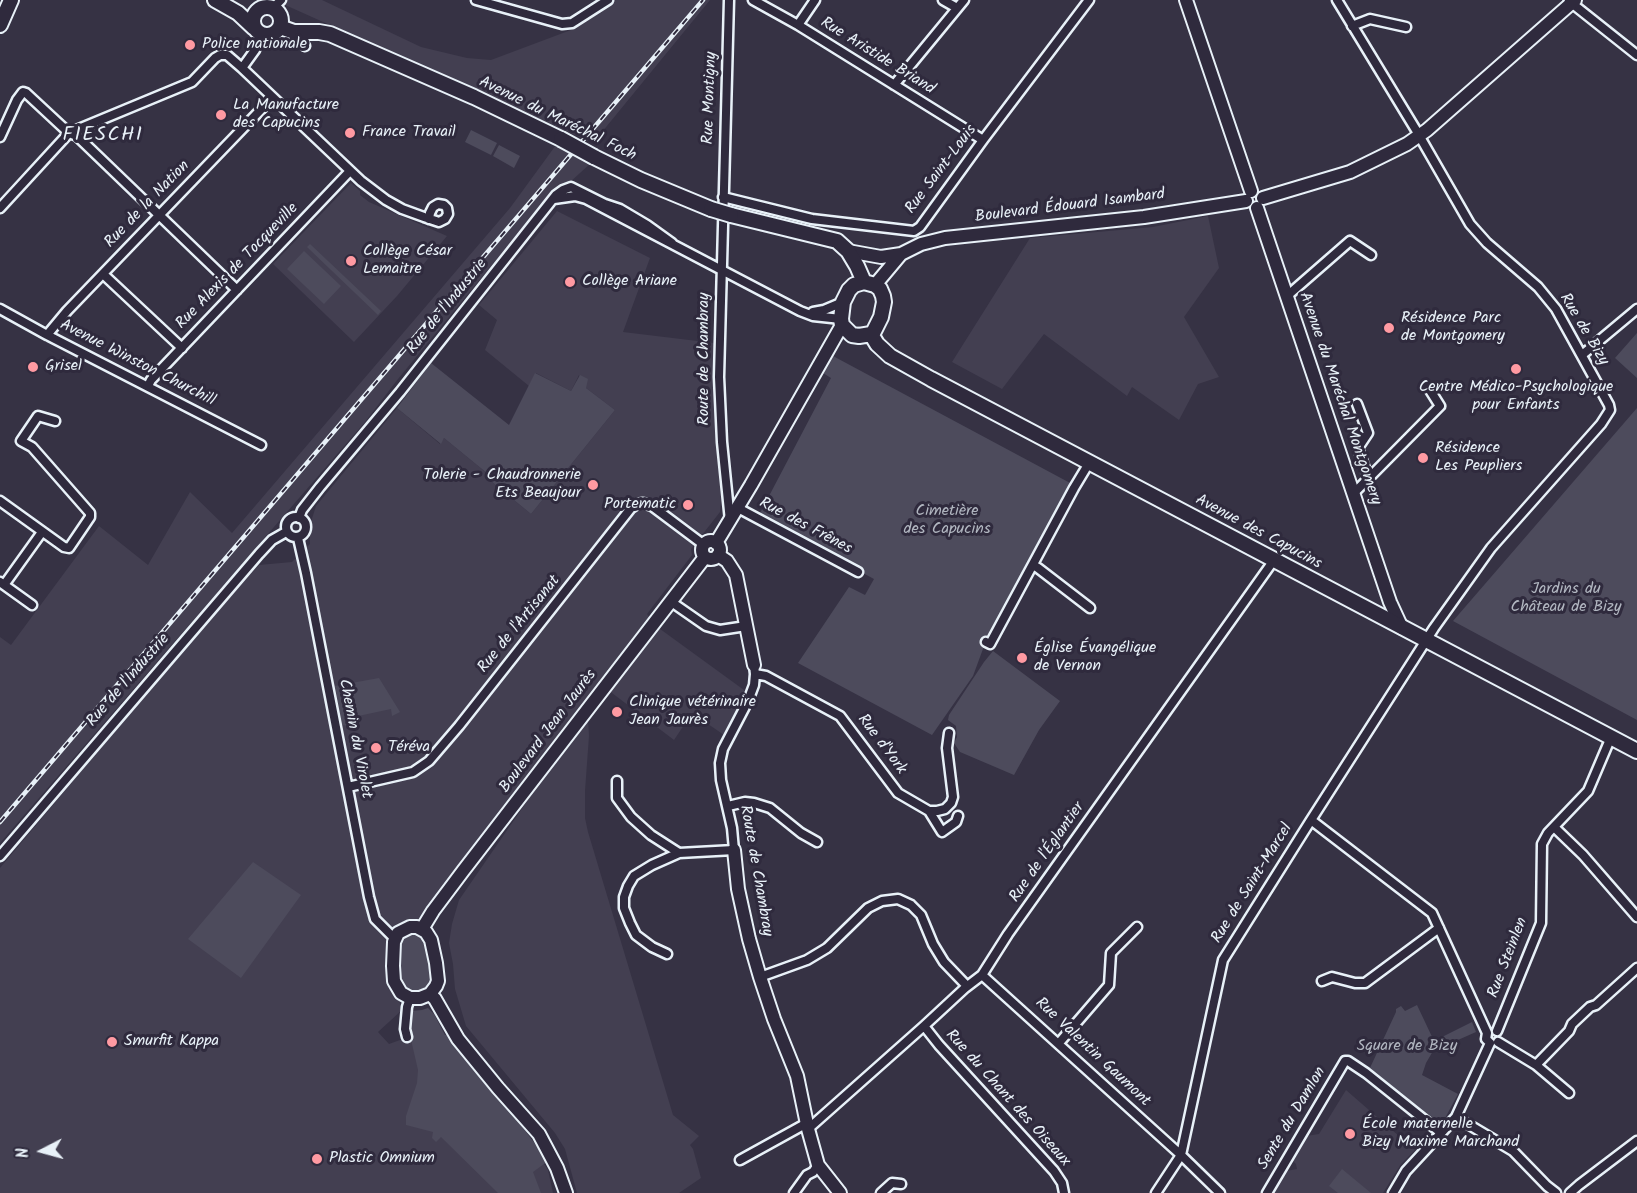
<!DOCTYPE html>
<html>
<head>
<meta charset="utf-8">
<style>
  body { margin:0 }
  #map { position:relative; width:1637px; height:1193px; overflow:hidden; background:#363244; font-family:Kalam,sans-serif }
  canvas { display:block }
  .north { position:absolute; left:12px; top:1121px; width:60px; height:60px; -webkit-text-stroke:4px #2f2a3d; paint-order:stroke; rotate:264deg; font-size:16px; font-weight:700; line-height:24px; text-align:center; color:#e8f1f8 }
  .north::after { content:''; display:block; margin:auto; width:21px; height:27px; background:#e8f1f8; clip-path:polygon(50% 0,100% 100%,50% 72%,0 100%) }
</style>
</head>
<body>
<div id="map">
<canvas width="1637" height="1193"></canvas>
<div class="north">N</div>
</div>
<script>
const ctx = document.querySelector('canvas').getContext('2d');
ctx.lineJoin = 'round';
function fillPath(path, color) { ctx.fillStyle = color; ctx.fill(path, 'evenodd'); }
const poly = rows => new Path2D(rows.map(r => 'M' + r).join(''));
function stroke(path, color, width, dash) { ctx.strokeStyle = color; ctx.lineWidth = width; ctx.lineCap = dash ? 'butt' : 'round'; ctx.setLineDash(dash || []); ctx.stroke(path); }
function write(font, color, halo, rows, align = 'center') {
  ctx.font = font + ' Kalam,sans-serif'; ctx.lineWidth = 6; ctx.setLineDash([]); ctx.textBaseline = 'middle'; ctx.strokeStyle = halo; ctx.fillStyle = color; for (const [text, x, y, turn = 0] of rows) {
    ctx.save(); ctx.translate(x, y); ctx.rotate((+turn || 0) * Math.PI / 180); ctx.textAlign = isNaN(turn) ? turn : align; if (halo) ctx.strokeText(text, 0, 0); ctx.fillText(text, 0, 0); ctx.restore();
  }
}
const built = poly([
  [287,0,322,0,421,47,467,58,491,60,571,30,602,11,616,0,710,0,593,143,283,4],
  [556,145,591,163,569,183,553,191,398,379,365,422,0,843,0,637,11,645,99,526,148,565,190,492,232,533,510,208],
  [351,183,360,191,360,195,369,202,447,236,397,296,354,342,273,264],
  [557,211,650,258,623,332,714,343,715,415,721,500,720,512,691,549,692,555,647,614,656,626,744,690,743,696,724,735,692,713,674,740,608,690,588,719,589,736,585,791,585,818,588,832,673,1115,699,1136,690,1145,693,1149,701,1178,679,1193,577,1193,565,1149,555,1133,466,1026,455,989,453,964,449,943,452,924,459,900,563,749,426,914,418,919,399,924,392,929,389,941,388,982,399,1000,402,1010,378,1032,389,1044,422,1032,530,1143,548,1170,553,1193,0,1193,0,868,209,619,259,565,292,562,310,544,310,525,316,506,397,408,440,444,444,438,488,474,486,477,531,514,615,410,586,388,579,375,571,391,536,373,529,386,485,350,497,320,479,305],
  [1208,216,1219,268,1184,317,1219,377,1198,384,1179,420,1132,387,1127,396,1044,334,1002,389,952,362,1030,238,1153,227],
  [1346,1090,1415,1150,1401,1164,1383,1193,1274,1193,1286,1171,1297,1169,1296,1164,1293,1161,1306,1136,1319,1134]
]);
const green = poly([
  [471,130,497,143,491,155,465,142],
  [499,145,520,156,514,168,493,156],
  [310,244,381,311,378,315,307,247],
  [304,251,341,286,324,304,287,269],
  [1637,333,1637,378,1615,358],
  [833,356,1072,484,991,637,987,638,973,676,932,735,798,663,849,587,865,595,874,579,758,517,831,378,823,373],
  [431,363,509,425,535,373,571,391,580,375,588,379,586,388,615,410,531,514,486,477,488,474,444,438,441,444,397,408],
  [1637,408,1637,720,1453,621],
  [993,651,1060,701,1039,730,1014,775,960,752,954,743,957,737,956,726,948,720,949,715,984,662],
  [379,678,400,712,392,716,391,709,349,718,349,726,342,725,335,686],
  [253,862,301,895,241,978,188,939],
  [414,932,420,934,423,939,430,960,432,974,430,985,424,991,417,992,410,991,404,986,401,980,400,963,401,940,404,935],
  [1417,1005,1434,1041,1472,1022,1476,1032,1433,1051,1426,1063,1422,1075,1458,1094,1443,1122,1433,1124,1369,1070,1396,1012,1396,1009,1401,1006,1405,1011],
  [428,1008,434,1014,445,1035,448,1034,463,1055,502,1100,548,1161,533,1172,541,1193,498,1193,441,1137,436,1142,432,1138,433,1132,406,1125,406,1116,417,1083,418,1070,409,1031,409,1017,410,1011,422,1010],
  [1342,1169,1371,1193,1338,1193,1329,1186]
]);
const street = poly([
  [476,0,562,24,572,23,608,0],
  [729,0,719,377,722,442,730,521],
  [753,0,798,25,983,140],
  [943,0,957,8],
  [1569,1,1637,55],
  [273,8,281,0],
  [798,25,815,0],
  [1352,26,1370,19,1406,27],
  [294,32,305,46],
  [260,34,255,50,242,68,361,181,386,200,402,209,424,217,439,222,445,219,448,214,447,208,444,205,438,204,433,207,430,213,429,219],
  [894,85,964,0],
  [0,137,17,100,23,92,26,93,69,133,77,136,237,290],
  [723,197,812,219,914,231,920,227,983,140,1089,0],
  [554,199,575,196,586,199,800,311,813,316,841,319],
  [0,208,69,133,192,82,215,58,220,55,227,55,242,68],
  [103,274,182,348],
  [1287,296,1350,241,1371,255],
  [0,309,47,335,261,445],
  [813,312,824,310,843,302],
  [47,335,67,311,272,98],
  [1582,355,1637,309],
  [148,386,151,380,350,171],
  [1357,404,1368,433,1358,448,1368,477],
  [1354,493,1440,406,1428,387],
  [0,501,64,547,69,548,90,517,90,513,32,447,21,441,38,416,55,421],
  [738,508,858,572],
  '286 527a10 10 0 1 1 20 0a10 10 0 1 1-20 0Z',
  [299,518,302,510,320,487,400,392,556,195,563,190,571,187,605,204,620,209,647,225,672,243],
  [298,538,306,573,369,897,375,919,391,935,395,938],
  [1033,565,1038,568,1090,608],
  [0,582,32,605],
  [4,585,42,532],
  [670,601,706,626,720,630,746,626],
  [986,642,990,644,1074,488,1089,463],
  [755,674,766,676,840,716,898,793,929,811,937,811,945,809,951,803,953,797,947,748,949,733],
  [617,781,617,798,631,817,651,835,679,853,734,850,732,828,721,780,720,763,723,749,748,701,754,685,755,674,754,665],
  [348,787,413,772,429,761,459,726,631,508,637,504,643,503,652,506,704,545],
  [728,806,745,802,754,803,770,808,801,833,817,842],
  [929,811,942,832,956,822,958,816],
  [1311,820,1432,913,1487,1033,1486,1039,1490,1043],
  [1554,827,1583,855,1637,917],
  [0,856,259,554,272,540,286,532],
  [667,954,652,947,636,935,630,923,624,908,624,897,628,886,634,876,652,865,679,853],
  [982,975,1181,1155,1220,1193],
  [760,977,807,960,827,948,868,908,882,901,898,899,911,905,921,915,933,944,944,962,967,986],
  [1322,981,1332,977,1355,983,1365,983,1439,928],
  [924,1026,939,1045,1054,1171,1062,1183,1064,1193],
  [1497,1031,1541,923,1542,844,1548,833,1588,791,1611,737],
  [407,1037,405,1029,407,1007,410,998],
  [1498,1042,1536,1065,1569,1093],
  [1059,1043,1109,985,1111,953,1137,927],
  [1536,1065,1569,1031,1572,1024,1590,1007,1596,1005,1637,968],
  [1456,1117,1513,1151,1547,1186,1556,1193],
  [808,1129,924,1026,965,988,982,975,1008,934,1274,560],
  [740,1160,807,1123],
  [794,1193,807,1175,813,1172,818,1165],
  [881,1193,892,1183,901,1184],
  [1156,1193,1181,1155,1223,960,1311,820,1434,628,1491,548,1601,424,1610,410,1609,405,1556,309,1538,287,1487,243,1470,224,1416,130,1337,0],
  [1267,1193,1345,1061,1348,1061,1366,1073,1441,1133],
  [1393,1193,1406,1171,1456,1117,1490,1043],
  [1570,1193,1579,1185,1637,1141]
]);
const secondary = poly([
  [1186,0,1251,191],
  [1263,198,1350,172,1407,144,1427,130,1575,0],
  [1257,208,1390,602,1402,628],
  [848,251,881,257,901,254],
  [875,285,901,254,921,244,945,238,1144,217,1246,201],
  '702 550a9 9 0 1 1 18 0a9 9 0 1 1-18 0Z',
  [716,543,751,485,842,325],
  [718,555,727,561,736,575,754,665],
  [734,850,738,889,749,939,760,977,774,1019,797,1076,808,1129,818,1165,840,1193],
  [410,927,417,927,426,932,431,940,436,963,438,981,436,986,430,994,420,998,410,998,401,993,394,981,393,966,394,942,398,933,410,927],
  [422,929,433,911,463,871,705,557],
  [430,994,435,999,458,1039,498,1088,539,1134,557,1168,566,1193]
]);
const primary = poly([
  [215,0,238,13,254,28],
  '253 21a14 14 0 1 1 28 0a14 14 0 1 1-28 0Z',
  [0,25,11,0],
  [280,27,294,32,319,32,330,34,474,97,561,139],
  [594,157,641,180,711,209],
  [731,215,837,241,848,251,857,266,864,282],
  [864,282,875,285,880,289,883,296,884,302,881,317,874,331,871,334,859,336,852,335,842,325,841,319,843,302,849,290,854,285,864,282],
  [871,334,877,344,890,356,931,379,1637,751]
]);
const rail = poly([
  [0,822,703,0]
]);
const primaryBridge = poly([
  [561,139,594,157],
  [711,209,731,215]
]);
const markers = [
  [190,45,6,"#ff9aa2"],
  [221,115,6,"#ff9aa2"],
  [350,133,6,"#ff9aa2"],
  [351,261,6,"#ff9aa2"],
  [570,282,6,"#ff9aa2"],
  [1389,328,6,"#ff9aa2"],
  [33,367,6,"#ff9aa2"],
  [1516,369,6,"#ff9aa2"],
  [1423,458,6,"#ff9aa2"],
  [593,485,6,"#ff9aa2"],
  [688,505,6,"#ff9aa2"],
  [1022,658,6,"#ff9aa2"],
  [617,712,6,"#ff9aa2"],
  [376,748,6,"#ff9aa2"],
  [112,1042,6,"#ff9aa2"],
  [1350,1134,6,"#ff9aa2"],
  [317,1159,6,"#ff9aa2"]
];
const poiNames = [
  ["Police nationale",202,45],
  ["La Manufacture",233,106],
  ["des Capucins",233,124],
  ["France Travail",362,133],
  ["Collège César",363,252],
  ["Lemaitre",363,270],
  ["Collège Ariane",582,282],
  ["Résidence Parc",1401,319],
  ["de Montgomery",1401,337],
  ["Grisel",45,367],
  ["Centre Médico-Psychologique",1516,388,"center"],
  ["pour Enfants",1516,406,"center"],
  ["Résidence",1435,449],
  ["Les Peupliers",1435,467],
  ["Tolerie - Chaudronnerie",581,476,"right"],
  ["Ets Beaujour",581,494,"right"],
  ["Portematic",676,505,"right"],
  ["Église Évangélique",1034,649],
  ["de Vernon",1034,667],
  ["Clinique vétérinaire",629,703],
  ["Jean Jaurès",629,721],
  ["Téréva",388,748],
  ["Smurfit Kappa",124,1042],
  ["École maternelle",1362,1125],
  ["Bizy Maxime Marchand",1362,1143],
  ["Plastic Omnium",329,1159]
];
const streetNames = [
  ["Rue Aristide Briand",877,57,32],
  ["Rue Montigny",711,98,-88],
  ["Avenue du Maréchal Foch",557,120,26],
  ["Rue Saint-Louis",942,170,-53],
  ["Rue de la Nation",148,205,-46],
  ["Boulevard Édouard Isambard",1070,207,-7],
  ["Rue Alexis de Tocqueville",238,267,-46],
  ["Rue de l'Industrie",448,307,-51],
  ["Rue de Bizy",1583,330,59],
  ["Route de Chambray",705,359,-90],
  ["Avenue Winston Churchill",137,364,27],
  ["Avenue du Maréchal Montgomery",1339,399,71],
  ["Rue des Frênes",805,527,28],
  ["Avenue des Capucins",1258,533,28],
  ["Rue de l'Artisanat",520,625,-51],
  ["Rue de l'Industrie",129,681,-49],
  ["Boulevard Jean Jaurès",549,732,-53],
  ["Chemin du Virolet",354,739,79],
  ["Rue d'York",881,745,53],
  ["Rue de l'Églantier",1048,853,-55],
  ["Route de Chambray",755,871,80],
  ["Rue de Saint-Marcel",1253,884,-58],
  ["Rue Steinlen",1509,958,-69],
  ["Rue Valentin Gaumont",1092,1053,43],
  ["Rue du Chant des Oiseaux",1007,1099,48],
  ["Sente du Damlon",1293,1119,-59]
];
const parkNames = [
  ["Cimetière",947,512],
  ["des Capucins",947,530],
  ["Jardins du",1566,590],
  ["Château de Bizy",1566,608],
  ["Square de Bizy",1407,1047]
];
const quarterNames = [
  ["FIESCHI",103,137]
];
fillPath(built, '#433f51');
fillPath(green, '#4d4b5c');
stroke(street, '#e8f1f8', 13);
stroke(secondary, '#e8f1f8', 16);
stroke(primary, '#e8f1f8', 18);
stroke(street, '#2f2a3d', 8);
stroke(secondary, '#2f2a3d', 12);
stroke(primary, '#2f2a3d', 14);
stroke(rail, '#e8f1f8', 4.5);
stroke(rail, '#2f2a3d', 2, [7]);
stroke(primaryBridge, '#e8f1f8', 18, []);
stroke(primaryBridge, '#2f2a3d', 14);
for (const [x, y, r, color] of markers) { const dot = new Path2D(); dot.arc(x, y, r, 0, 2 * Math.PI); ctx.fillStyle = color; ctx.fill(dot); stroke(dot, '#2f2a3d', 2); }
write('16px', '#e8f1f8', '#2f2a3d', poiNames, 'left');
write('16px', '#e8f1f8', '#2f2a3d', streetNames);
write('16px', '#b2b7c1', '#2f2a3d', parkNames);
ctx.letterSpacing = '1.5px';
write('20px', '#e8f1f8', '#2f2a3d', quarterNames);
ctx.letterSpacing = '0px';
</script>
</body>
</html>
